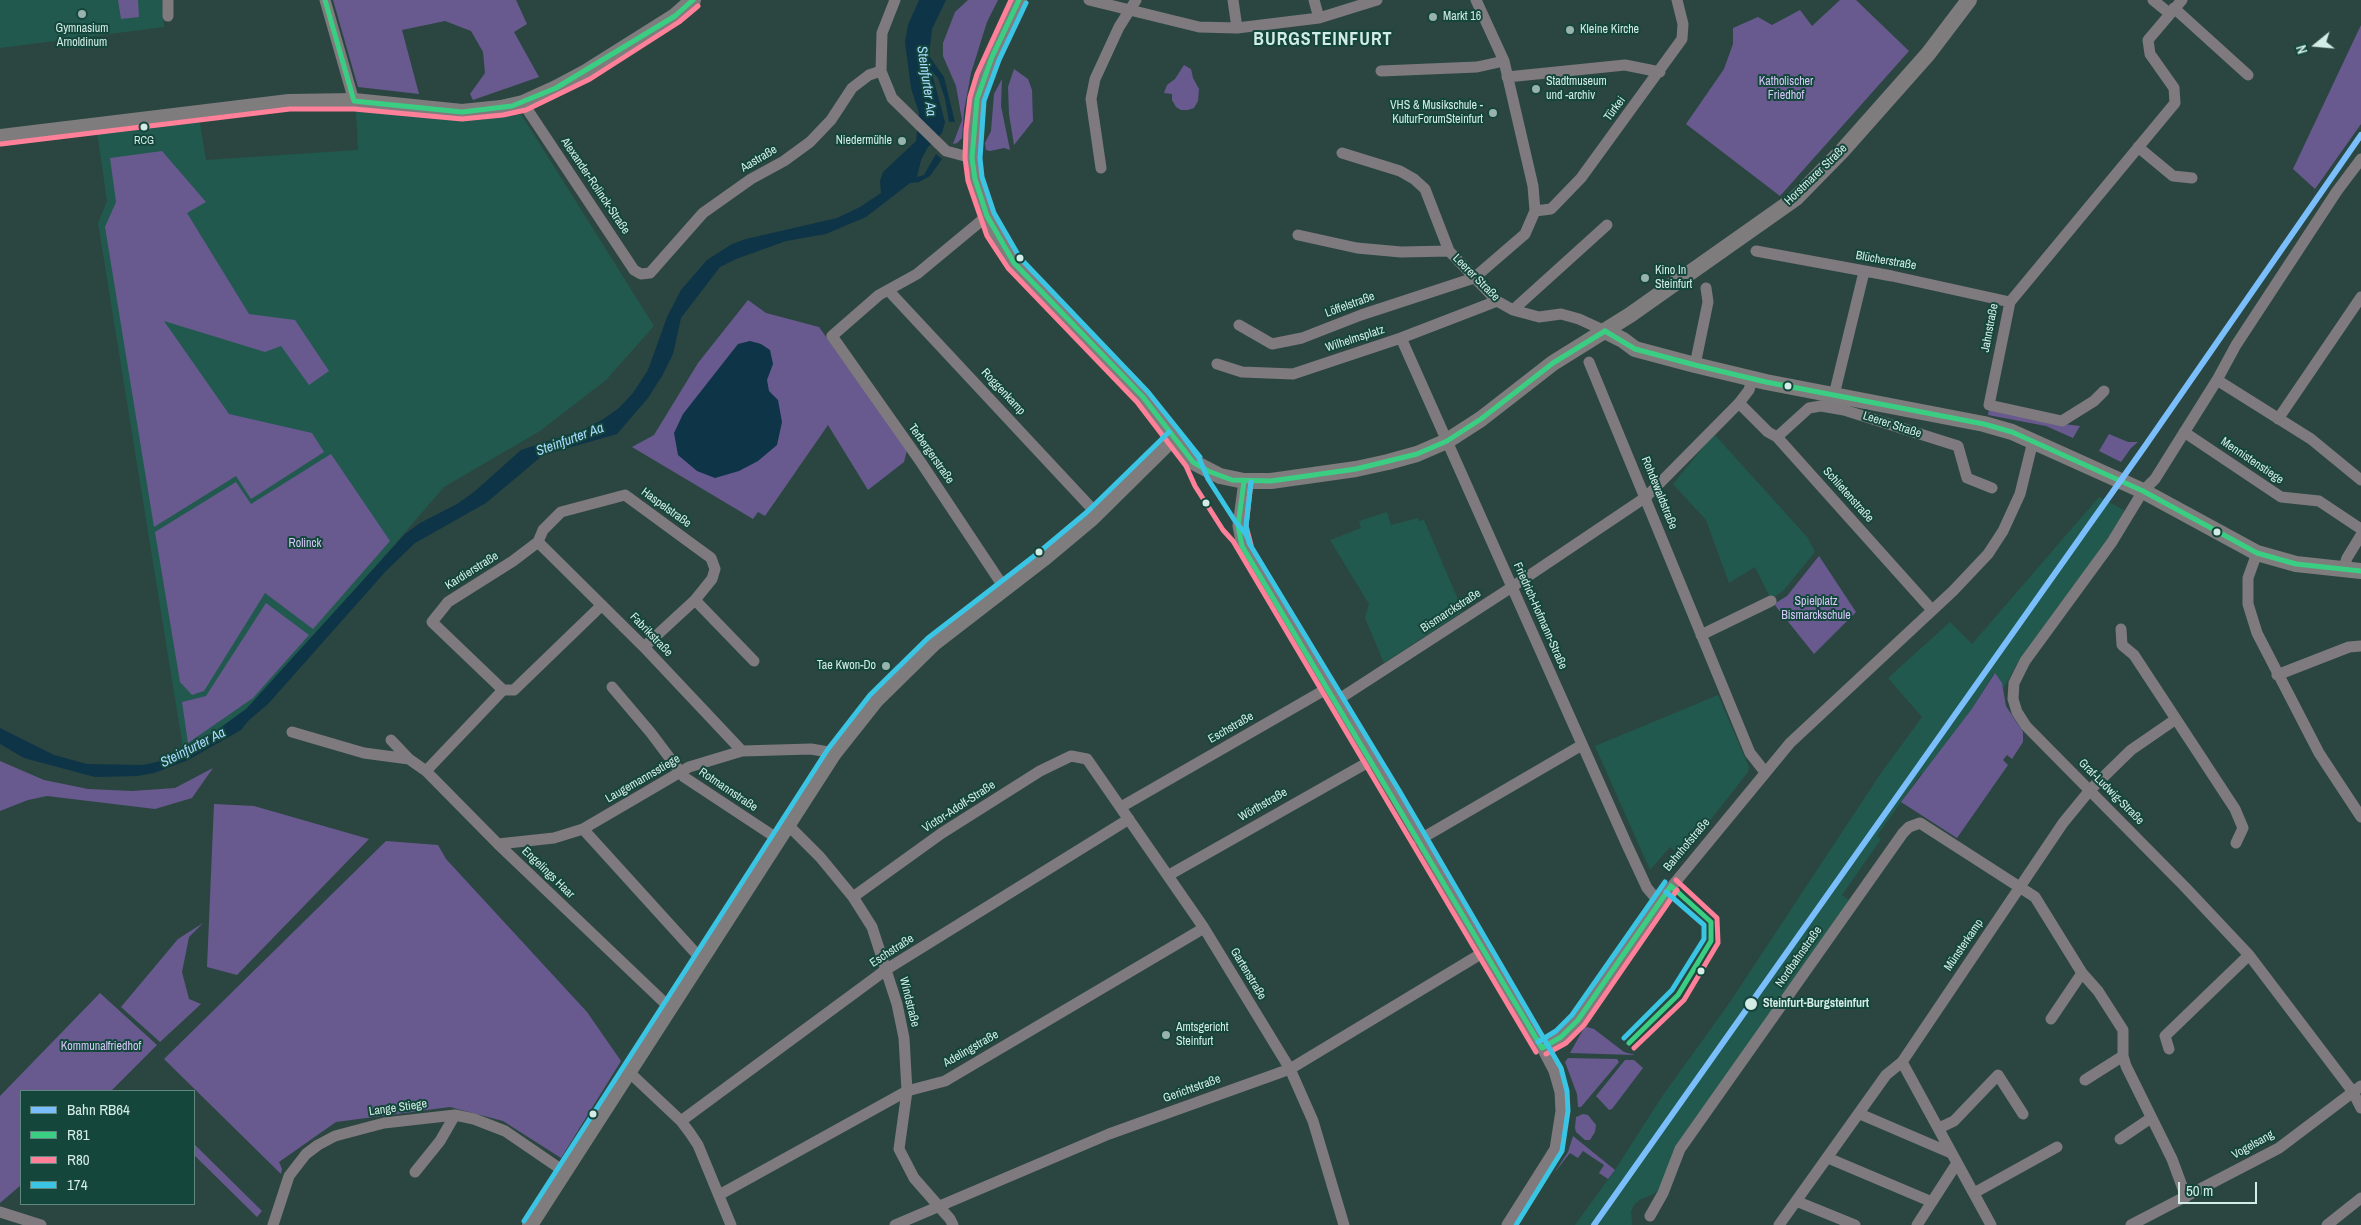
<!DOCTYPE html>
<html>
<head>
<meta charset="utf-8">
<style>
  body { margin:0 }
  #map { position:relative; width:2361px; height:1225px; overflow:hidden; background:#2b4641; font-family:"Archivo Narrow",sans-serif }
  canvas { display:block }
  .legend { position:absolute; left:20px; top:1090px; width:175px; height:115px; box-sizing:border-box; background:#14463c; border:1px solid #608880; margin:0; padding:6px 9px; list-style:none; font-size:15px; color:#d3ece5 }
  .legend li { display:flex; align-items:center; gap:10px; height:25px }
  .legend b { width:25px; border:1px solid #608880 }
  .north { position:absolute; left:2291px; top:20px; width:50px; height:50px; -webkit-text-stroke:4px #14463c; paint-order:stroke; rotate:253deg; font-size:14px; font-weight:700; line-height:20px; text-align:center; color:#d3ece5 }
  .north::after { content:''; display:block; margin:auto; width:18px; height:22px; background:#d3ece5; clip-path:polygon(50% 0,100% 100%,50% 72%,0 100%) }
  .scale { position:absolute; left:2178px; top:1182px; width:79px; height:22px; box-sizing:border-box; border:2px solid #d3ece5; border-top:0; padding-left:6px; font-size:15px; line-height:18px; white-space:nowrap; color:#d3ece5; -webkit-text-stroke:4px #14463c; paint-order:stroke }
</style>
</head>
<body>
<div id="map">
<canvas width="2361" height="1225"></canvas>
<ul class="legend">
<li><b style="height:6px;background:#7abffc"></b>Bahn RB64</li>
<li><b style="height:6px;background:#3ace82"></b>R81</li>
<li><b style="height:6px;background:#ff8098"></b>R80</li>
<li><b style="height:6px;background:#3ac5e4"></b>174</li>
</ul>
<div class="north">N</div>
<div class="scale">50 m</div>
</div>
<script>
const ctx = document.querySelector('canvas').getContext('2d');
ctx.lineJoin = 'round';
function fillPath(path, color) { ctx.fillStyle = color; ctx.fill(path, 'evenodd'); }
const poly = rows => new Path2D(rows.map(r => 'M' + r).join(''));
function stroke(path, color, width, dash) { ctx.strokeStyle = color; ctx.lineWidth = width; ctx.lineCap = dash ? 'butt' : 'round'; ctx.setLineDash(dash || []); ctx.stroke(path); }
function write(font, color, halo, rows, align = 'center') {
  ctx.font = font + ' "Archivo Narrow",sans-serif'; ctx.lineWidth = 4; ctx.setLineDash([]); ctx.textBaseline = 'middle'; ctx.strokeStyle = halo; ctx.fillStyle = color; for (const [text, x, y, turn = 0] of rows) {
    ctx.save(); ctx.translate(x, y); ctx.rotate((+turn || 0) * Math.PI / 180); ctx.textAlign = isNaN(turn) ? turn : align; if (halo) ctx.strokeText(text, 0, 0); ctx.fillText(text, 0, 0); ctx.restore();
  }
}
const built = poly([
  [0,0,162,0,164,27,0,48],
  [356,110,479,120,521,114,654,326,606,380,540,431,444,487,257,704,184,754,98,223,107,201,97,131,199,118,206,160,358,150],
  [1714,434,1808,538,1815,552,1783,591,1771,599,1755,567,1729,583,1706,520,1673,484],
  [2099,497,2124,510,2118,525,2018,662,2003,689,1994,673,1971,710,1924,773,1920,775,1877,836,1881,839,1842,895,1850,901,1660,1188,1654,1194,1641,1199,1634,1205,1631,1211,1632,1225,1575,1225,1615,1170,1661,1098,1730,1002,1879,776,1922,717,1888,678,1950,622,1972,644],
  [1387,512,1391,525,1418,518,1419,521,1424,520,1463,611,1384,663,1365,618,1369,604,1330,540,1361,528,1359,521],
  [1718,695,1749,767,1748,772,1687,850,1685,849,1681,855,1670,847,1650,870,1595,746]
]);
const green = poly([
  [118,0,138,0,139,17,121,19],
  [333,0,516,0,527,24,514,32,539,77,473,100,470,94,485,73,483,52,471,31,445,21,402,30,419,94,358,87],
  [968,0,998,0,987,22,971,73,964,111,962,138,957,143,953,144,962,120,956,86,943,56,943,43,955,12],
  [1840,0,1856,0,1909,51,1780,196,1686,124,1724,69,1733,44,1733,28,1758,17,1772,25,1800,10,1812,26],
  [2361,25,2361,124,2315,189,2293,169],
  [1184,65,1191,69,1193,78,1199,89,1198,101,1194,108,1188,110,1181,110,1176,107,1172,100,1172,94,1164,93,1167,85,1175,79],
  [1014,69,1028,79,1032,90,1033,121,1014,145,1009,114,1008,87],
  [1002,79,1001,106,1010,150,1004,148,990,151,986,150,985,143,991,131,994,94],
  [162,151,206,202,187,213,249,314,295,320,329,371,309,385,281,346,265,352,164,321,229,414,312,433,324,452,251,499,236,476,154,527,105,227,116,202,110,158],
  [748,300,766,313,819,327,907,450,904,462,868,490,828,425,765,516,758,512,753,519,632,447,654,435,698,363],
  [1989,409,2064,424,2080,426,2073,438,2046,426,1988,415],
  [2109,434,2128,442,2138,442,2131,448,2121,462,2099,451],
  [331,454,390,541,313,629,265,593,204,691,192,695,180,682,155,532,236,482,251,504],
  [1819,556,1856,612,1814,654,1774,604,1787,596],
  [266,603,309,635,253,698,188,743,182,702,206,696],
  [1995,673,2002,683,2006,706,2023,732,2023,742,2012,759,2007,755,2003,760,2008,765,1957,838,1901,802,1971,710],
  [0,761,44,780,88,789,132,791,175,788,213,768,192,798,155,809,47,796,28,800,0,811],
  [214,804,254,806,369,839,237,975,207,967],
  [386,841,438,845,446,859,587,1012,621,1061,561,1158,503,1121,450,1107,336,1122,279,1162,282,1169,281,1174,164,1059],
  [203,923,189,937,182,972,189,999,201,1004,160,1042,121,1007,178,939],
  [100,993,157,1045,111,1091,21,1091,21,1185,0,1203,0,1096],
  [1587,1027,1594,1029,1624,1052,1635,1055,1570,1053,1584,1028],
  [1568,1058,1617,1059,1619,1062,1581,1107,1578,1107,1577,1094,1565,1062],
  [1625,1060,1634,1060,1643,1068,1612,1109,1609,1110,1596,1096],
  [1583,1114,1588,1115,1596,1125,1595,1132,1590,1140,1585,1140,1576,1132,1575,1128,1576,1117],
  [1573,1136,1615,1170,1608,1179,1599,1173,1604,1165,1583,1151,1578,1158,1570,1153,1554,1173,1568,1152],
  [194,1144,262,1211,257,1217,194,1155]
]);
const water = poly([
  [919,0,946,0,932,29,929,56,944,77,955,122,949,122,945,99,938,78,931,70,945,122,942,133,928,147,921,160,917,177,924,175,936,154,942,159,930,176,919,182,910,183,866,217,840,228,826,234,786,241,736,259,720,267,681,318,673,354,662,376,648,398,617,434,543,455,486,503,415,543,386,571,268,704,248,721,241,730,188,760,154,773,137,776,95,777,24,758,0,744,0,728,54,755,87,764,143,765,161,761,213,733,246,709,405,534,420,523,457,504,474,492,521,450,582,430,602,420,619,408,633,393,648,370,667,317,681,290,707,260,732,244,746,239,837,218,860,207,881,193,880,181,883,172,916,141,919,113,911,88,905,42,908,25],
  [750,341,761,344,770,350,773,364,767,380,769,391,778,400,782,422,777,445,758,461,739,471,715,478,697,471,678,455,674,433,683,414,738,344]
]);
const street = poly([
  [168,0,168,16],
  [325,0,354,101],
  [895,0,882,33,881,71,892,98,946,151,972,158],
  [1089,0,1199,27,1237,28,1319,18,1377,0],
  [1233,0,1237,28],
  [1314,0,1319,18],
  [2153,0,2169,13],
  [2174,8,2248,75],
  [1381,71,1477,67,1504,61],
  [1507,77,1625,65,1660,72],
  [523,103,634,270,641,274,650,273,703,213,751,179,784,161,810,142,831,120,852,88,869,75,881,71],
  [2138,147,2173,176,2192,178],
  [1342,153,1400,171,1414,179,1425,189,1449,251,1497,301,1513,310,1539,317,1561,314,1579,319,1605,331],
  [2361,159,2337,191,2236,345,2217,380,2155,479,2143,491,2112,542,2025,661,2014,683,2013,699,2017,712,2026,726,2185,887,2249,955,2353,1092,2361,1108],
  [1101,168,1091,99,1095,79,1119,27,1136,0],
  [1535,211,1551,209,1581,178,1682,39,1683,24,1677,0],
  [987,216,917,274,879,295,832,336,918,458,1005,589],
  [1298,235,1357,248,1401,252,1449,251],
  [1756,251,1892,276,2010,302],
  [888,290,1097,514],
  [1513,310,1607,225],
  [1239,325,1272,344,1302,338,1361,315,1474,278,1525,234,1535,211,1533,186,1504,61,1476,0],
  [1401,338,1627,845,1647,888,1659,902],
  [1589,362,1750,753,1765,772],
  [1217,364,1242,372,1293,374,1401,338,1497,301],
  [1695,365,1708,302,1706,288],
  [2217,380,2311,439,2361,480],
  [2104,391,2094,401,2062,421,1989,405,2010,302,2175,103,2174,88,2150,54,2148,40,2182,0],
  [1834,395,1864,272],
  [1739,403,1768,432,1777,437,1932,610],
  [2278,419,2361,297],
  [2184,432,2281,497,2319,501,2361,529],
  [1777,437,1809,408,1821,406,1844,410,1958,446,1967,478,1992,488],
  [1244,481,1238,526,1242,546,1394,796,1542,1048,1554,1071,1560,1092,1561,1111,1555,1149,1507,1225],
  [538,542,644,647,742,751],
  [2257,553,2248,578,2248,604,2257,633,2319,753,2361,817],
  [2343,570,2347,558,2361,535],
  [695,600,754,661],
  [2121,629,2122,645,2134,655,2235,809,2243,828,2236,843],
  [1701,635,1771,601],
  [2277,675,2349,647,2361,646],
  [612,687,651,733,684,777,778,839],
  [503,690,432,622,448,602,513,561,538,542,543,530,561,512,625,495,711,558,715,569,712,579,695,600,644,647],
  [1336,701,1512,587,1646,497,1739,403,1749,390,1752,379],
  [292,732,364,753,409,759],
  [391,740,409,759,426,771,498,844,669,1007],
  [426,771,503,690,514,690,602,605],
  [1121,807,1328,688],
  [788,825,820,857,853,897,872,927,897,1004,904,1038,907,1091,899,1149,914,1178,950,1219,953,1225],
  [583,829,701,959],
  [1419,840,1582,745],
  [498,844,554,838,583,829,689,767,742,751,811,749,834,753],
  [1169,875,1372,760],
  [853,897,942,833,1040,771,1071,756,1087,759,1204,928,1290,1069,1313,1121,1344,1225],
  [2051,1019,2082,973],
  [1542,1048,1561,1037,1578,1020,1659,902,1790,743,1953,591,1988,554,2003,531,2020,494,2033,441],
  [2169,1049,2165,1036,2249,955],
  [1902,1062,1991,1225],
  [629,1072,681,1121,690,1133,698,1145,731,1225],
  [2085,1080,2123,1056],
  [1860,1114,1951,1153],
  [681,1121,887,969,1129,819],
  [1939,1128,1954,1121,1998,1075,2023,1114],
  [2120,1139,2151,1118],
  [1828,1158,1932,1202],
  [415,1172,440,1141,455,1115],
  [1974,1193,2057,1147],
  [719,1195,907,1091,945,1081,1204,928],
  [1796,1201,1855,1225],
  [0,1212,41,1225],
  [1650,1216,1663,1193,1680,1149,1903,833,1909,827,1920,823,2035,897,2082,973,2098,991,2123,1030,2123,1056,2126,1066,2172,1159,2186,1197],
  [273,1225,289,1176,306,1154,318,1145,335,1136,384,1123,455,1115,474,1119,505,1131,565,1172],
  [895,1225,1109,1134,1290,1069,1484,952],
  [1779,1225,1886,1075,1902,1062,2063,823,2090,790,2131,750,2176,719],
  [1917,1225,1957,1163],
  [2131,1225,2279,1148,2361,1086],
  [2327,1225,2361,1198]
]);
const secondary = poly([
  [1019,0,992,57,977,99,972,158,975,179,987,216,1014,263,1143,397,1193,462,1220,476,1244,481,1271,481,1356,469,1388,462,1417,454,1447,441,1481,419,1553,363,1630,315,1796,198,1842,151,1928,54,1969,0],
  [0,137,289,102,354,101,462,112,501,108,523,103,556,88,586,72,675,16,693,0],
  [1605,331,1623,340,1635,349,1695,365,1766,382,1984,424,2012,432,2143,491,2257,553,2296,564,2361,571],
  [530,1225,834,753,876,700,933,644,1043,559,1092,518,1174,437]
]);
const bus1 = poly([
  [325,0,354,101,462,112,512,106,556,88,675,16,693,0],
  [1019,0,992,57,977,99,972,158,975,179,987,216,1014,263,1143,397,1193,462,1208,471,1232,480,1271,481,1356,469,1417,454,1447,441,1481,419,1553,363,1605,331],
  [1605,331,1635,349,1695,365,1766,382,1984,424,2012,432,2143,491,2257,553,2296,564,2361,571],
  [1244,481,1238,526,1242,546,1542,1048],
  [1629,1043,1678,995,1711,941,1711,922,1671,886],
  [1542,1048,1561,1037,1578,1020,1671,886]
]);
const bus2 = poly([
  [1011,0,977,74,970,97,966,130,965,158,968,181,987,236,1008,268,1137,402,1186,466,1195,486,1223,530,1233,541,1536,1052],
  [1,144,290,109,354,109,462,119,503,115,526,110,590,79,679,22,698,6],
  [1251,545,1246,526,1251,482],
  [1634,1048,1684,1000,1718,943,1717,918,1676,880],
  [1546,1054,1566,1043,1584,1025,1677,890]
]);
const bus3 = poly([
  [1026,3,999,60,984,101,980,158,982,177,994,213,1020,258,1148,392,1200,457],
  [1180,432,1199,458,1208,479,1235,521,1245,533,1250,543],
  [1251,482,1246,526,1249,543,1400,792,1561,1068,1567,1091,1568,1111,1562,1151,1516,1225],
  [1624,1038,1672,990,1704,939,1704,925,1666,892],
  [1538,1042,1556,1031,1572,1015,1665,882],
  [524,1221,828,749,870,695,928,638,1038,553,1087,512,1169,432]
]);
const rail1 = poly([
  [1594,1225,2143,449,2361,135]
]);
const markers = [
  [82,14,5,"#98b2ac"],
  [1433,17,5,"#98b2ac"],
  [1570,30,5,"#98b2ac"],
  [1536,89,5,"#98b2ac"],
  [1493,113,5,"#98b2ac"],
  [144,127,4.5,"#d3ece5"],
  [902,141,5,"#98b2ac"],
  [1020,258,4.5,"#d3ece5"],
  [1645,278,5,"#98b2ac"],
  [1788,386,4.5,"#d3ece5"],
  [1206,503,4.5,"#d3ece5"],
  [2217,532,4.5,"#d3ece5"],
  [1039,552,4.5,"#d3ece5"],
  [886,666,5,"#98b2ac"],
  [1701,971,4.5,"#d3ece5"],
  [1751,1004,7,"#d3ece5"],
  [1166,1035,5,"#98b2ac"],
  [593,1114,4.5,"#d3ece5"]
];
const busNames = [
  ["RCG",144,141]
];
const poiNames = [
  ["Markt 16",1443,17],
  ["Gymnasium",82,29,"center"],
  ["Arnoldinum",82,43,"center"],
  ["Kleine Kirche",1580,30],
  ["Stadtmuseum",1546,82],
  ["und -archiv",1546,96],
  ["VHS & Musikschule -",1483,106,"right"],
  ["KulturForumSteinfurt",1483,120,"right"],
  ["Niedermühle",892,141,"right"],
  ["Kino In",1655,271],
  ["Steinfurt",1655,285],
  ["Tae Kwon-Do",876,666,"right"],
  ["Amtsgericht",1176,1028],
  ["Steinfurt",1176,1042]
];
const parkNames = [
  ["Katholischer",1786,82],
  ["Friedhof",1786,96],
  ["Rolinck",305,544],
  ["Spielplatz",1816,602],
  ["Bismarckschule",1816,616],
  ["Kommunalfriedhof",101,1047]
];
const streetNames = [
  ["Türkei",1615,109,-53],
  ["Aastraße",759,159,-31],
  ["Horstmarer Straße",1816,175,-44],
  ["Alexander-Rolinck-Straße",595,186,56],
  ["Blücherstraße",1886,261,10],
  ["Leerer Straße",1476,278,45],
  ["Löffelstraße",1350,305,-20],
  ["Jahnstraße",1990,328,-79],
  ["Wilhelmsplatz",1355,339,-18],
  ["Roggenkamp",1003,392,47],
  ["Leerer Straße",1892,425,18],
  ["Terbergerstraße",931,454,55],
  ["Mennistenstiege",2252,461,34],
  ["Rohdewaldstraße",1659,493,68],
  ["Schlietenstraße",1848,495,48],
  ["Haspelstraße",666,508,36],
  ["Kardierstraße",472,571,-32],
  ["Bismarckstraße",1451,611,-33],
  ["Friedrich-Hofmann-Straße",1540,616,66],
  ["Fabrikstraße",651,635,46],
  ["Eschstraße",1231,728,-30],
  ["Laugemannsstiege",643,779,-30],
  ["Rotmannstraße",728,790,34],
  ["Graf-Ludwig-Straße",2111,792,45],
  ["Wörthstraße",1263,805,-30],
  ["Victor-Adolf-Straße",959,807,-33],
  ["Bahnhofstraße",1687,845,-50],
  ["Engelings Haar",548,873,44],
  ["Münsterkamp",1964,945,-56],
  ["Eschstraße",892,951,-33],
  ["Nordbahnstraße",1799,957,-55],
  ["Gartenstraße",1248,974,59],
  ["Windstraße",909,1002,76],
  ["Adelingstraße",971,1049,-30],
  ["Gerichtstraße",1192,1089,-20],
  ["Lange Stiege",398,1108,-8],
  ["Vogelsang",2253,1145,-29]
];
const stopNames = [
  ["Steinfurt-Burgsteinfurt",1763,1004]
];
const waterNames = [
  ["Steinfurter Aa",926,81,82],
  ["Steinfurter Aa",570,440,-20],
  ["Steinfurter Aa",193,748,-27]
];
const districtNames = [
  ["BURGSTEINFURT",1323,40]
];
fillPath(built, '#21594e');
fillPath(green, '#685a8f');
fillPath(water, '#0d3447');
stroke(street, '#7f7a7d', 11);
stroke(secondary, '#7f7c7e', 16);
stroke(bus1, '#3ace82', 5);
stroke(bus2, '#ff8098', 5);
stroke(bus3, '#3ac5e4', 5);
stroke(rail1, '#7abffc', 6);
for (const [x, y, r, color] of markers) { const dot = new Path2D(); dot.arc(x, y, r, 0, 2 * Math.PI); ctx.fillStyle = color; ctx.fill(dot); stroke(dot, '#14463c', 2); }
write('11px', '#d3ece5', '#14463c', busNames);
write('12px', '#d3ece5', '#14463c', poiNames, 'left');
write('12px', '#d6c8fa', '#14463c', parkNames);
write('12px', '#d3ece5', '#14463c', streetNames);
write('bold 12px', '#d3ece5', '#14463c', stopNames, 'left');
write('italic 14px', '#a8dbfd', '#14463c', waterNames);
ctx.letterSpacing = '1px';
write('bold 18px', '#d3ece5', '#14463c', districtNames);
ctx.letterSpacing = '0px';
</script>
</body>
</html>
